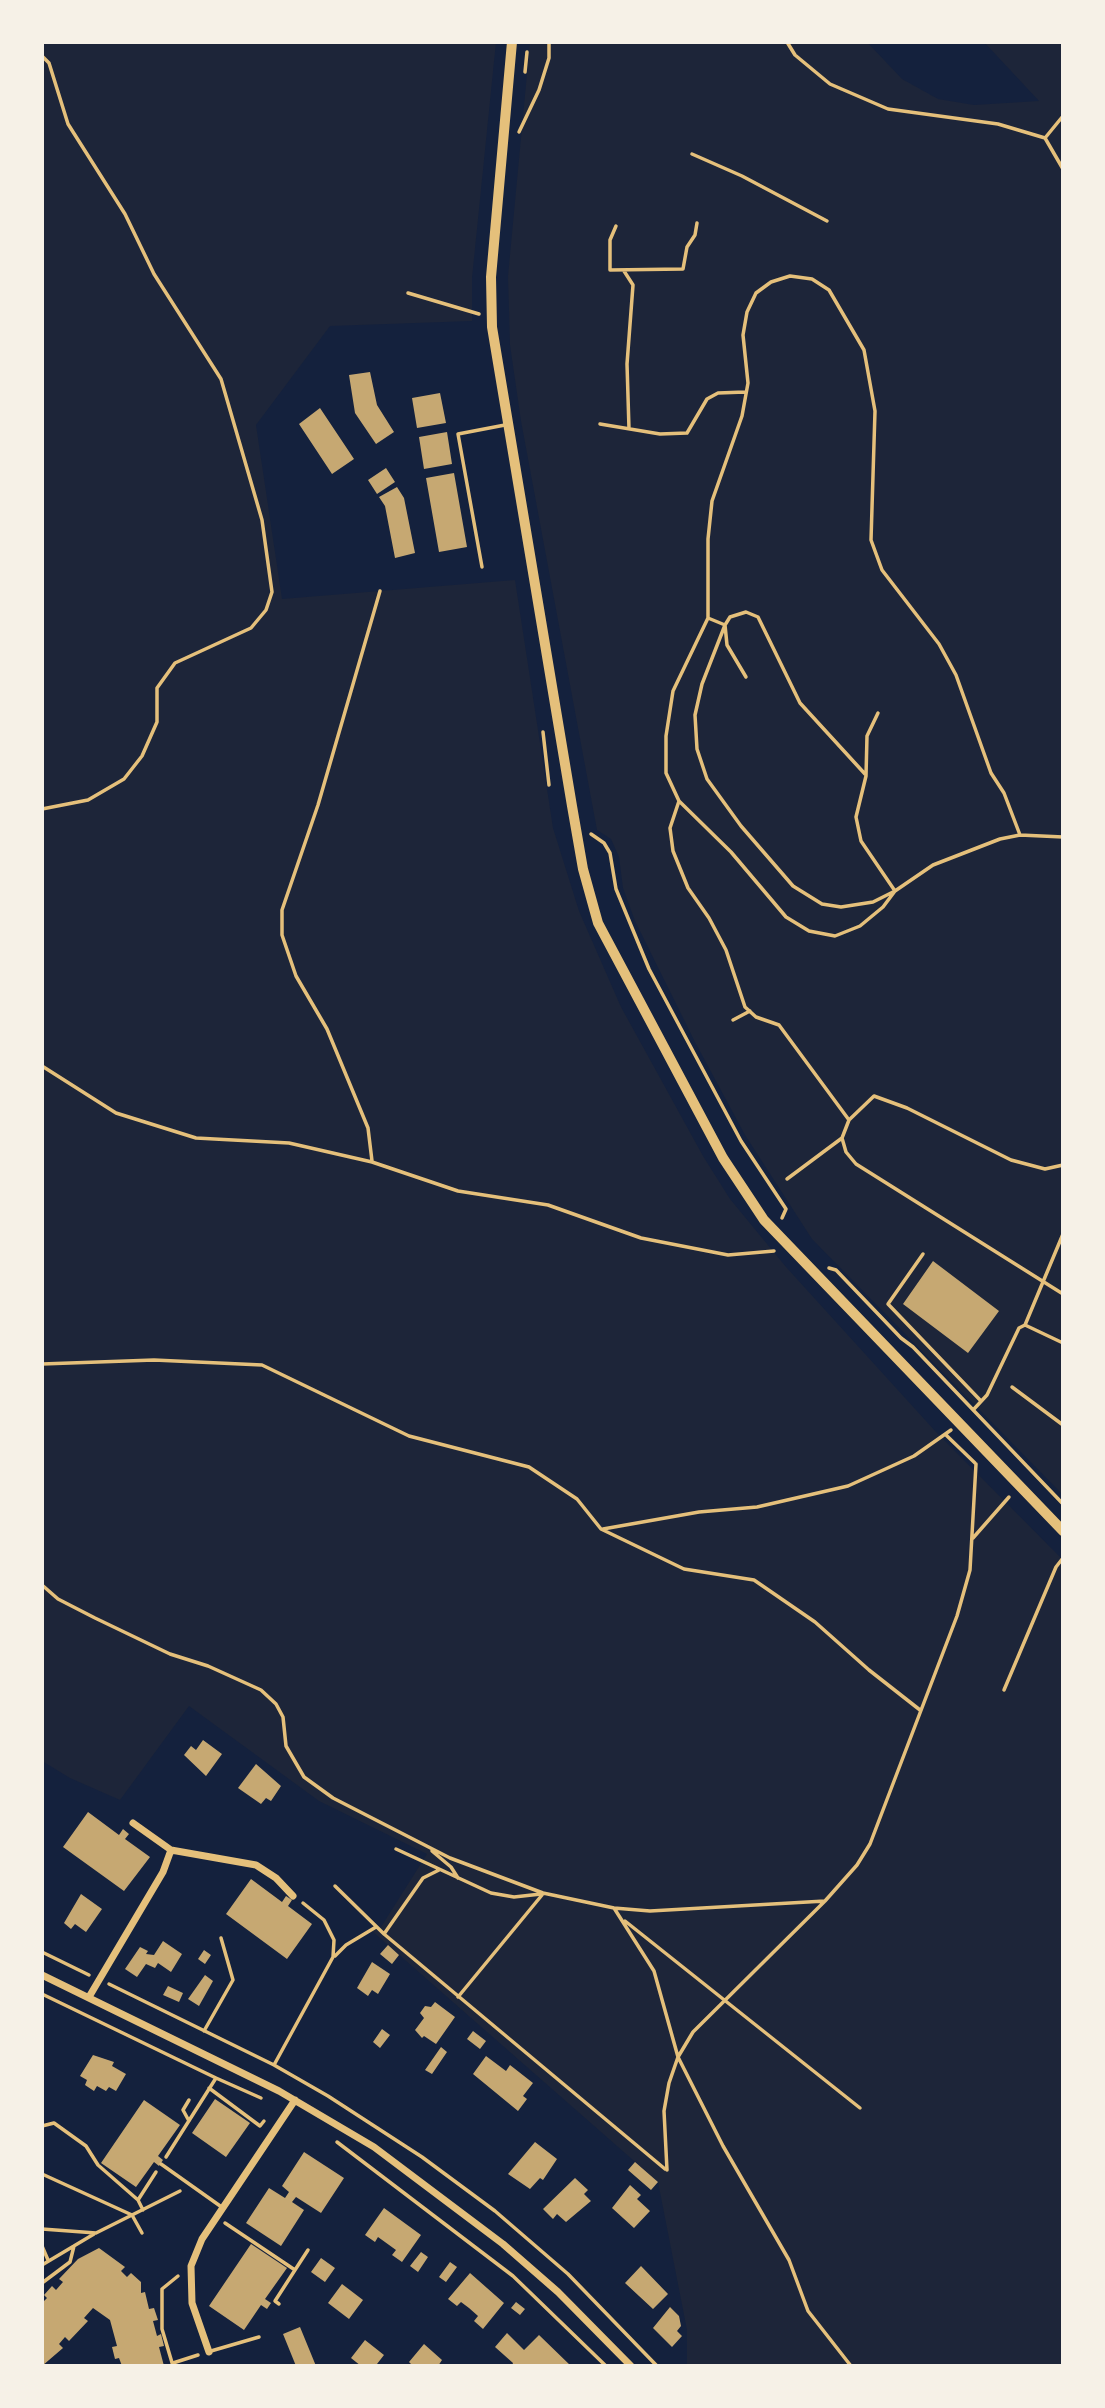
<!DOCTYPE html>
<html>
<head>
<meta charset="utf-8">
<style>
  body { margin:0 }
  #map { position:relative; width:1105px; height:2408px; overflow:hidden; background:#14213d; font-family:Manrope,sans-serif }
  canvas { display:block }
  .frame { position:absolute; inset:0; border:44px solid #f6f1e7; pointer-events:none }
</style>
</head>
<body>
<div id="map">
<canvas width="1105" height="2408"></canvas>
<div class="frame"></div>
</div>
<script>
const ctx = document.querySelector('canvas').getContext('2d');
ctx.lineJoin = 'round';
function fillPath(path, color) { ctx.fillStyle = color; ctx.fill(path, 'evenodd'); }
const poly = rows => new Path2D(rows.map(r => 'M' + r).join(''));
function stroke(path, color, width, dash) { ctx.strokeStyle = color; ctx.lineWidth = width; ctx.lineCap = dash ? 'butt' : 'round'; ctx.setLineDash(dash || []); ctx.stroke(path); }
const green = poly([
  [42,42,496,42,472,278,472,321,330,326,256,425,282,599,515,580,553,828,579,911,621,1007,703,1156,730,1199,786,1267,936,1432,1063,1560,1063,2366,687,2366,687,2330,658,2182,372,1931,381,1927,427,1854,319,1801,189,1706,120,1800,70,1778,42,1761],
  [530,42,867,42,902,79,938,99,974,105,1039,101,984,42,1063,42,1063,1495,812,1239,745,1135,695,1042,635,921,623,888,619,857,611,839,597,830,521,421,510,345,508,276]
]);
const building = poly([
  [370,372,377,405,394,432,376,444,355,413,349,375],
  [440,393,446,423,417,428,412,398],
  [320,408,354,459,332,474,299,424],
  [447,432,452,464,424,469,419,437],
  [386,468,395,482,377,494,368,480],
  [454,473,467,547,439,552,426,478],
  [397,487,404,498,415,553,395,558,385,506,379,497],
  [933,1261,999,1311,968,1353,903,1304],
  [203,1740,222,1754,206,1776,184,1755,191,1746,196,1750],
  [256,1764,281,1786,271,1801,266,1798,261,1804,238,1788],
  [88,1812,119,1835,123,1829,129,1834,125,1839,150,1857,124,1891,63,1847],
  [251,1879,282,1902,286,1896,292,1900,288,1906,312,1924,287,1959,226,1914],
  [81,1894,102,1909,86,1932,75,1924,71,1929,64,1923],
  [163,1941,182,1954,171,1972,158,1963,155,1968,146,1964,137,1977,125,1969,140,1947,148,1951,146,1954,154,1955],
  [388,1945,399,1955,392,1964,380,1954],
  [204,1950,211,1955,205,1964,198,1959],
  [372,1962,390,1974,378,1994,372,1990,368,1996,357,1988],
  [205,1975,213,1981,199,2006,188,1999],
  [168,1986,183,1993,179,2002,163,1995],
  [435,2002,455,2017,436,2044,424,2036,422,2038,415,2030,424,2018,420,2013,425,2006,431,2007],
  [382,2029,390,2035,380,2048,373,2042],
  [473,2031,486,2041,480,2049,467,2039],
  [441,2047,447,2052,432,2074,425,2070],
  [93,2055,114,2062,112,2066,126,2074,116,2091,109,2087,106,2091,97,2086,94,2091,85,2085,87,2080,80,2076],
  [486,2056,506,2071,510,2065,533,2083,523,2096,527,2099,518,2111,473,2074],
  [215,2099,250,2123,226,2157,192,2133],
  [144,2100,180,2125,158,2156,163,2160,159,2166,154,2162,136,2187,101,2163],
  [535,2142,557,2159,543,2180,540,2178,530,2189,508,2174],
  [304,2152,344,2178,321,2213,296,2197,292,2202,304,2210,281,2246,246,2223,269,2188,285,2198,289,2192,282,2186],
  [635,2162,658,2182,651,2190,628,2170],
  [575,2178,588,2190,584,2194,591,2201,566,2222,557,2214,553,2219,543,2209],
  [630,2185,641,2195,637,2199,650,2211,634,2228,612,2208],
  [384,2208,421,2235,402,2262,392,2255,396,2250,378,2237,375,2242,365,2235],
  [251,2244,287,2268,265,2299,271,2303,267,2309,261,2305,244,2330,209,2306],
  [99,2248,125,2267,121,2271,127,2277,131,2273,141,2282,141,2293,145,2292,149,2309,154,2308,158,2320,153,2321,157,2336,161,2334,164,2346,159,2347,164,2366,122,2366,119,2358,115,2359,112,2347,117,2346,110,2320,93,2308,84,2318,88,2321,69,2341,65,2337,59,2344,63,2348,42,2366,42,2303,47,2298,44,2295,52,2286,56,2290,63,2282,59,2279,78,2259],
  [421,2252,428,2257,418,2272,410,2266],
  [321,2258,335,2268,325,2282,311,2272],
  [450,2262,457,2267,446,2282,439,2277],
  [641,2266,668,2294,653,2309,625,2283],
  [470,2273,504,2303,483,2329,474,2321,478,2316,469,2308,461,2302,457,2306,448,2299],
  [342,2284,363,2300,349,2319,328,2303],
  [516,2302,525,2309,520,2315,511,2308],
  [670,2307,679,2316,681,2326,677,2331,682,2336,672,2347,653,2328],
  [300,2327,316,2366,296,2366,283,2334],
  [507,2333,524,2350,539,2335,571,2366,512,2366,513,2363,495,2347],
  [365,2340,384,2355,377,2364,379,2366,361,2366,351,2358],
  [424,2344,442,2360,438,2366,413,2366,409,2362]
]);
const path = poly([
  [787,42,795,55,830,84,888,109,998,124,1045,138,1063,116],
  [42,56,49,63,68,124,125,214,154,274,221,379,262,520,272,592,266,610,251,628,175,663,157,688,157,722,142,756,124,779,88,800,42,809],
  [525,72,527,52],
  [519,132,539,90,549,58,549,42],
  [1045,138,1063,169],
  [692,154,742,176,827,221],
  [616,226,610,240,610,270,683,269,687,247,695,235,697,223],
  [624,271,633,285,627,364,629,429],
  [408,293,479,314],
  [600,424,660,434,687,433,707,399,718,393,745,392],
  [708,618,725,625,702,684,695,715,697,749,707,779,741,826,793,886,822,904,841,907,873,902,895,891,861,841,856,817,866,776,867,736,878,713],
  [746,677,727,645,725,625,730,617,746,612,758,617,800,703,865,774],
  [543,732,549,785],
  [679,801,670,828,673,851,688,888,709,918,726,950,745,1007,756,1017,779,1025,849,1120],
  [591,834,604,843,610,853,616,889,649,969,741,1141,786,1209,782,1218],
  [1020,835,1004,793,991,773,956,675,939,644,882,570,871,540,875,411,864,350,829,290,812,279,790,276,771,282,756,293,747,312,743,335,748,383,742,416,712,501,708,539,708,618,673,691,666,736,666,773,679,801,731,852,786,917,809,931,835,936,860,926,883,907,895,891,933,865,1000,839,1020,835,1063,837],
  [733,1020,750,1011],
  [42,1066,116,1113,196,1138,289,1143,372,1162,458,1191,548,1205,641,1238,728,1255,774,1251],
  [372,1161,368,1128,327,1029,296,976,282,935,282,910,318,805,380,591],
  [1063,1165,1045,1169,1011,1160,907,1108,874,1096,849,1120,842,1138,846,1152,856,1164,1063,1294],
  [787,1179,842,1138],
  [923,1254,888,1304,981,1401],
  [829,1268,836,1270,901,1338,913,1347,1063,1504],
  [1025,1325,1063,1343],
  [42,1364,154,1360,262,1365,409,1436,529,1467,577,1499,601,1529,684,1569,754,1580,815,1622,869,1670,920,1710],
  [1012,1387,1063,1425],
  [974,1409,987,1395,1019,1328,1025,1325,1063,1234],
  [946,1435,975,1463],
  [603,1529,699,1512,757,1507,848,1486,914,1456,951,1430],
  [973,1538,1009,1497],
  [42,1585,58,1599,95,1618,170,1654,208,1666,261,1690,276,1704,283,1717,286,1746,304,1777,333,1798,450,1858,543,1893,614,1908,650,1911,825,1901],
  [1004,1690,1056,1567,1063,1558],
  [396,1849,491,1893,514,1897,541,1894],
  [432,1851,451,1867,458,1878],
  [335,1886,384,1934,665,2169],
  [614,1908,654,1971,678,2057,723,2146,789,2260,808,2311,851,2366],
  [625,1921,860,2108],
  [384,1934,423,1878,439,1870],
  [42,1952,89,1975],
  [335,1956,346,1945,376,1927],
  [109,1984,274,2065,328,2096,422,2157,495,2211,568,2274,657,2366],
  [42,1994,216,2078],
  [458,1997,542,1895],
  [204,2031,233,1980,221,1938],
  [274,2065,333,1957,334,1940,324,1920,303,1903],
  [209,2088,260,2126,264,2121],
  [189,2121,183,2110,189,2100],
  [42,2126,54,2123,86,2146,98,2165,138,2200,143,2210],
  [337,2142,513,2276,606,2366],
  [166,2157,216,2078,261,2098],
  [667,2170,664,2111,669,2083,678,2057,693,2032,825,1901,857,1865,870,1844,957,1616,970,1570,976,1464],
  [42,2174,132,2215,142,2233],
  [138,2200,156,2172],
  [225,2223,295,2270,275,2301,279,2304],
  [42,2229,96,2233,180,2191],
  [42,2246,48,2260],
  [42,2265,94,2234],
  [295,2270,308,2250],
  [42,2283,70,2262,74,2246],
  [173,2363,198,2355],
  [173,2366,162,2329,162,2289,178,2276]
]);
const service = poly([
  [482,567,458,434,505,425],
  [161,2164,223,2208],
  [211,2351,259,2337]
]);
const minor = poly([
  [171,1850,256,1865,276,1878,293,1896],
  [42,1975,279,2091,374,2147,503,2244,558,2292,631,2366],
  [89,1997,163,1872,171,1850,133,1823],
  [209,2352,192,2303,191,2266,202,2239,295,2100]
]);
const secondary = poly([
  [512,42,491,277,492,327,572,806,583,869,598,923,723,1158,764,1220,1063,1531]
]);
fillPath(green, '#1d2539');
fillPath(building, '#c6a872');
stroke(path, '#e5c07b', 3.5);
stroke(service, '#e5c07b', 3.5);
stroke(minor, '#e5c07b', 7);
stroke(secondary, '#e5c07b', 10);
</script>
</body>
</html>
